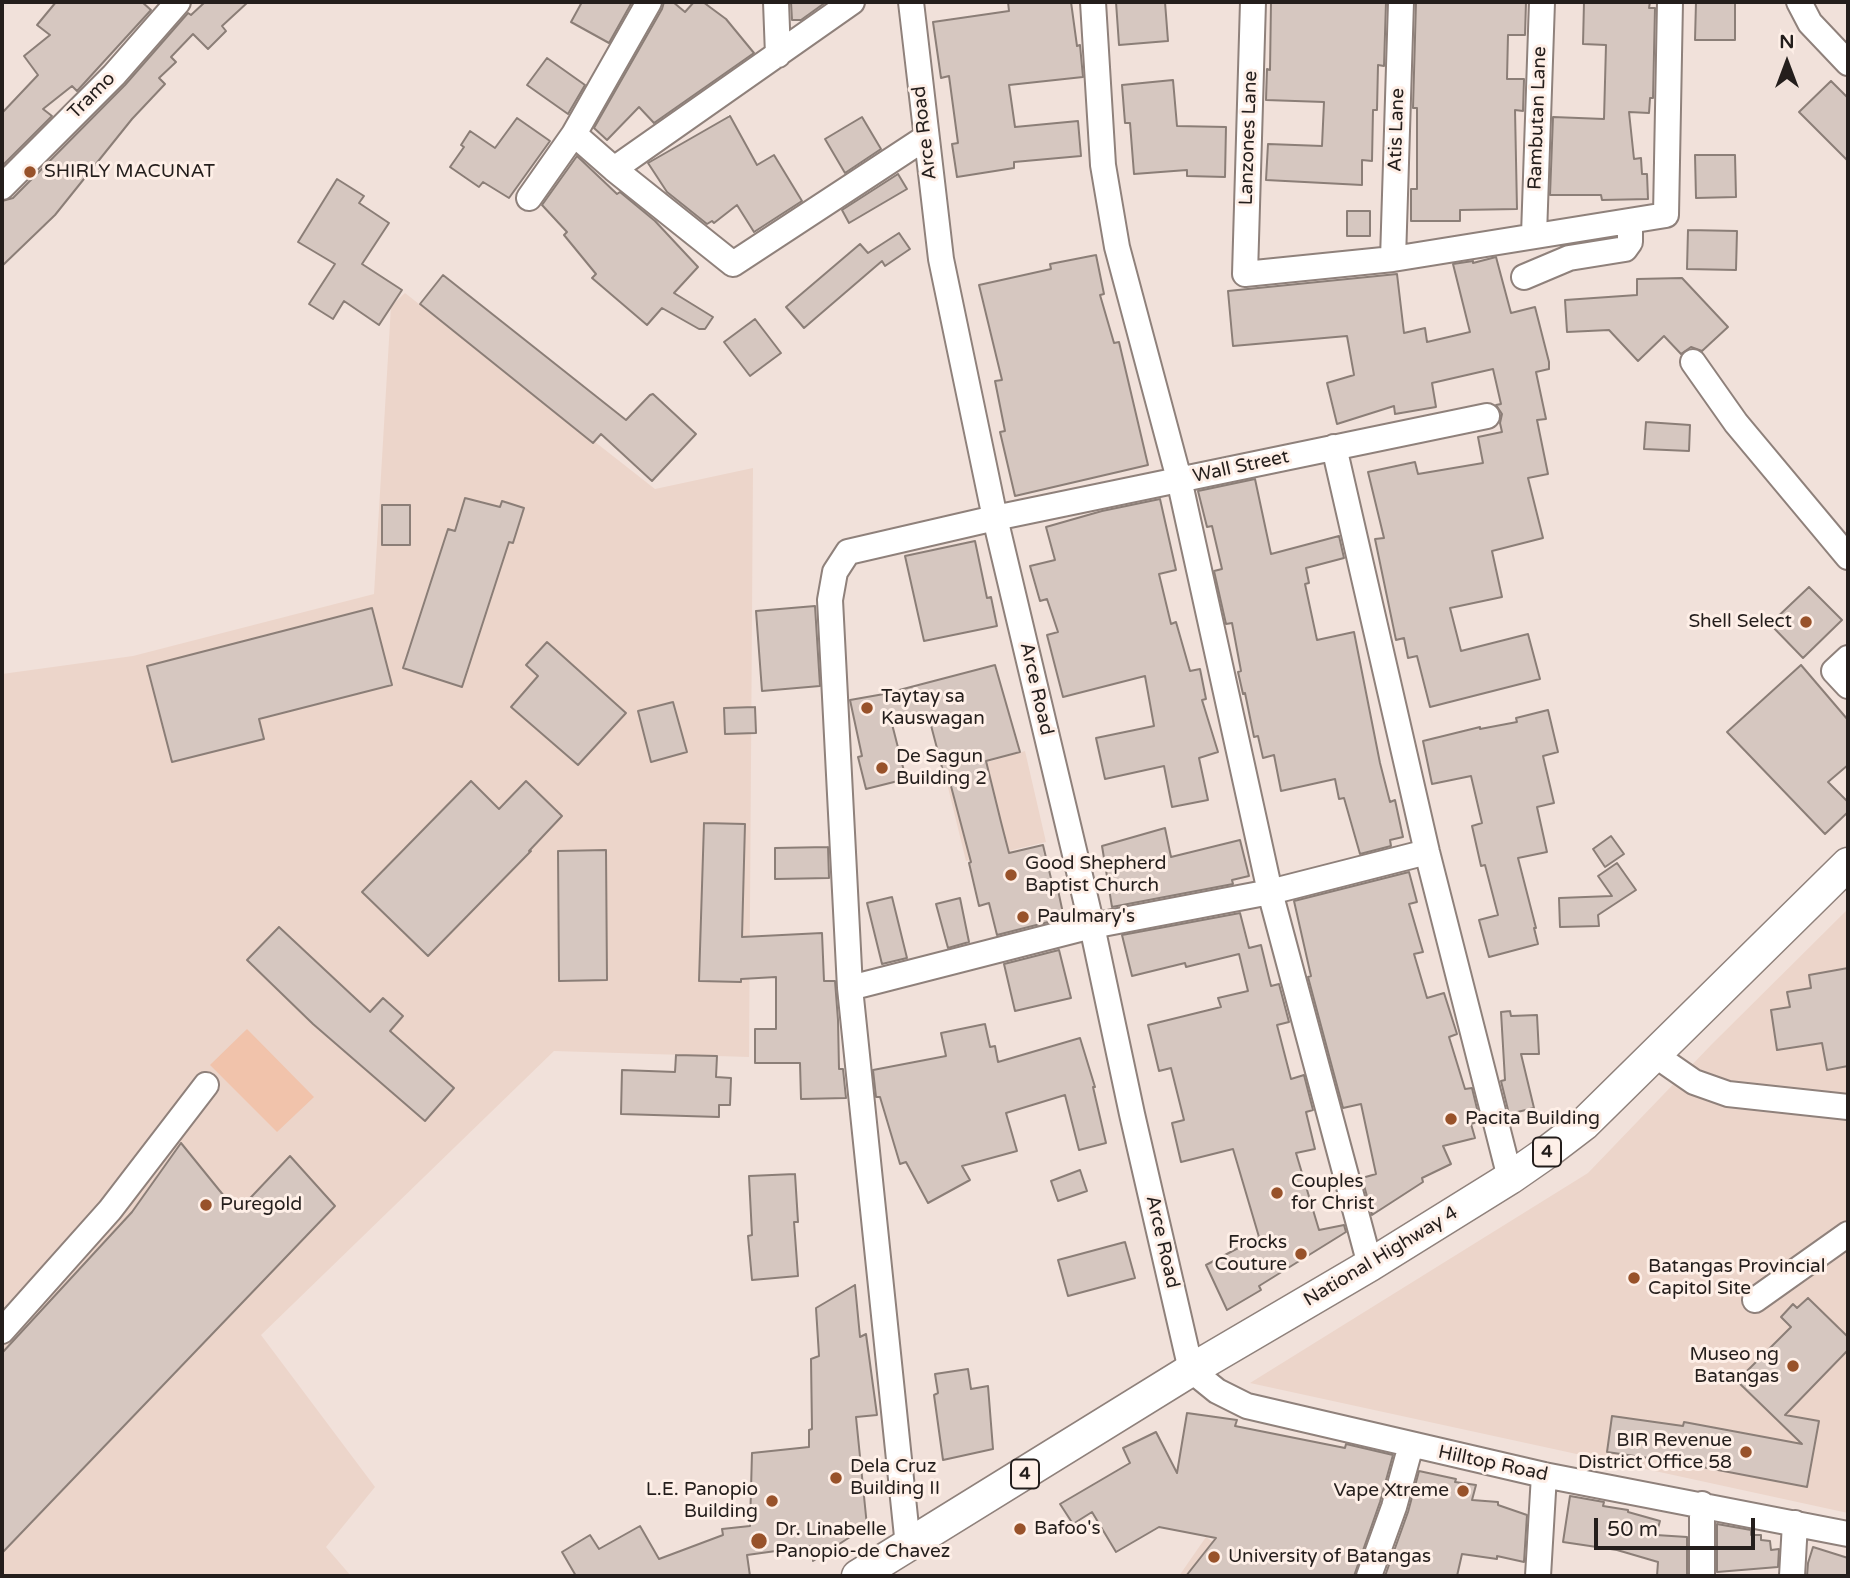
<!DOCTYPE html>
<html>
<head>
<meta charset="utf-8">
<style>
  body { margin:0 }
  #map { position:relative; width:1850px; height:1578px; overflow:hidden; background:#f1e1da; font-family:"Varela Round",sans-serif }
  canvas { display:block }
  .frame { position:absolute; inset:0; border:4px solid #241e1c; pointer-events:none }
  .north { position:absolute; left:1752px; top:28px; width:70px; height:70px; -webkit-text-stroke:5px #feefe7; paint-order:stroke; rotate:0deg; font-size:19px; font-weight:700; line-height:28px; text-align:center; color:#241e1c }
  .north::after { content:''; display:block; margin:auto; width:24px; height:32px; background:#241e1c; clip-path:polygon(50% 0,100% 100%,50% 72%,0 100%) }
  .scale { position:absolute; left:1594px; top:1518px; width:161px; height:32px; box-sizing:border-box; border:4px solid #241e1c; border-top:0; padding-left:9px; font-size:21px; line-height:24px; white-space:nowrap; color:#241e1c; -webkit-text-stroke:5px #feefe7; paint-order:stroke }
</style>
</head>
<body>
<div id="map">
<canvas width="1850" height="1578"></canvas>
<div class="frame"></div>
<div class="north">N</div>
<div class="scale">50 m</div>
</div>
<script>
const ctx = document.querySelector('canvas').getContext('2d');
ctx.lineJoin = 'round';
function fillPath(path, color) { ctx.fillStyle = color; ctx.fill(path, 'evenodd'); }
const poly = rows => new Path2D(rows.map(r => 'M' + r).join(''));
function stroke(path, color, width, dash) { ctx.strokeStyle = color; ctx.lineWidth = width; ctx.lineCap = dash ? 'butt' : 'round'; ctx.setLineDash(dash || []); ctx.stroke(path); }
function write(font, color, halo, rows, align = 'center') {
  ctx.font = font + ' "Varela Round",sans-serif'; ctx.lineWidth = 6; ctx.setLineDash([]); ctx.textBaseline = 'middle'; ctx.strokeStyle = halo; ctx.fillStyle = color; for (const [text, x, y, turn = 0] of rows) {
    ctx.save(); ctx.translate(x, y); ctx.rotate((+turn || 0) * Math.PI / 180); ctx.textAlign = isNaN(turn) ? turn : align; if (halo) ctx.strokeText(text, 0, 0); ctx.fillText(text, 0, 0); ctx.restore();
  }
}
const built = poly([
  [405,293,655,489,753,468,749,1057,554,1051,261,1335,375,1487,326,1547,351,1576,2,1576,2,674,133,656,374,594,391,306],
  [1025,751,1046,842,966,861,945,775],
  [1848,909,1848,1513,1250,1383,1588,1173,1712,1044],
  [1206,1537,1263,1576,1179,1576]
]);
const green = poly([
  [247,1029,314,1097,277,1132,210,1065]
]);
const building = poly([
  [56,2,142,2,151,10,77,91,72,86,43,109,52,116,2,166,2,113,38,75,24,56,50,35,37,25,56,2],
  [205,2,248,2,222,26,226,31,208,49,193,34,171,57,176,62,159,78,165,84,132,119,55,215,2,266,2,201,13,198,125,85,188,13,191,15,205,2],
  [582,2,632,2,609,43,571,22,582,2],
  [664,2,673,2,685,12,694,2,703,2,726,19,754,53,654,123,639,107,607,140,594,128,662,9,664,2],
  [791,2,826,2,801,20,792,20,791,2],
  [1008,2,1071,2,1077,46,1080,45,1083,77,1009,85,1015,127,1078,121,1081,156,1014,162,1014,168,957,177,952,144,958,143,949,76,941,78,933,22,1009,11,1008,2],
  [1116,2,1165,2,1168,41,1119,45,1116,2],
  [1271,2,1386,2,1384,66,1378,65,1377,110,1373,110,1372,161,1362,160,1362,185,1266,180,1268,144,1322,146,1324,102,1266,100,1267,69,1270,70,1271,2],
  [1416,2,1526,2,1525,35,1508,35,1507,79,1524,79,1523,111,1515,110,1517,209,1460,210,1460,221,1411,221,1411,189,1417,189,1417,108,1413,108,1416,2],
  [1584,2,1650,2,1649,8,1655,8,1653,98,1650,98,1649,113,1629,112,1634,159,1641,158,1642,174,1647,174,1648,199,1602,200,1601,195,1550,195,1553,117,1604,119,1606,45,1583,44,1584,2],
  [1696,2,1735,2,1735,40,1695,40,1696,2],
  [547,58,585,85,568,114,527,85,547,58],
  [1173,80,1177,126,1226,127,1225,177,1187,176,1187,170,1134,174,1130,123,1125,123,1122,85,1173,80],
  [1831,81,1848,98,1848,161,1799,112,1831,81],
  [730,116,757,165,774,155,802,201,754,232,737,205,714,223,712,221,707,224,667,192,648,163,730,116],
  [862,117,881,149,845,173,825,139,862,117],
  [517,118,550,141,509,198,483,182,479,187,450,167,464,147,461,145,470,131,495,148,517,118],
  [1695,155,1735,155,1736,197,1696,198,1695,155],
  [577,156,617,194,620,192,655,221,698,267,674,293,713,317,705,329,699,329,662,308,647,325,592,278,596,274,564,235,567,232,542,205,577,156],
  [898,174,907,189,849,223,842,210,898,174],
  [337,179,364,196,359,203,389,223,362,264,402,290,379,325,344,301,333,319,309,304,335,264,298,242,337,179],
  [1347,211,1370,211,1370,236,1347,236,1347,211],
  [1688,230,1737,231,1736,270,1687,269,1688,230],
  [899,233,910,249,885,266,882,261,804,328,786,307,860,244,868,253,899,233],
  [1096,255,1104,294,1100,295,1114,343,1119,342,1148,465,1015,496,1000,432,1005,431,995,381,1002,380,979,285,1051,269,1050,264,1096,255],
  [1496,257,1511,313,1535,307,1549,362,1549,369,1536,372,1546,419,1537,420,1548,474,1528,478,1543,538,1492,551,1502,597,1450,608,1461,651,1528,634,1540,679,1430,707,1417,656,1408,658,1404,638,1396,640,1375,539,1384,538,1368,472,1415,462,1418,474,1483,463,1478,437,1502,432,1500,423,1502,414,1496,405,1501,404,1493,369,1432,383,1436,407,1395,414,1394,406,1337,424,1327,383,1354,375,1347,336,1233,346,1228,291,1397,274,1404,333,1425,328,1427,342,1470,332,1453,264,1473,261,1473,263,1496,257],
  [443,275,626,420,650,395,653,394,696,434,652,481,601,434,593,443,420,304,443,275],
  [1682,278,1728,327,1702,351,1691,347,1681,354,1664,336,1638,361,1609,330,1567,332,1565,300,1637,295,1637,279,1682,278],
  [755,319,781,353,750,376,724,342,755,319],
  [1646,422,1690,425,1689,451,1644,449,1646,422],
  [1255,479,1271,554,1339,536,1344,558,1306,568,1309,583,1305,584,1317,640,1354,632,1380,763,1390,802,1395,800,1403,837,1390,840,1391,846,1360,854,1344,798,1339,799,1335,779,1281,791,1274,755,1263,758,1258,736,1254,737,1245,693,1243,694,1238,672,1241,671,1232,623,1226,624,1214,571,1222,569,1212,526,1207,527,1198,491,1255,479],
  [465,498,500,507,502,501,524,508,513,543,509,542,462,687,403,668,448,529,455,531,465,498],
  [1160,499,1176,570,1159,574,1171,624,1176,622,1190,671,1200,669,1206,699,1202,700,1218,752,1199,758,1208,800,1172,807,1164,766,1105,779,1096,738,1154,726,1145,676,1063,697,1047,635,1058,632,1047,599,1040,601,1030,566,1055,560,1046,527,1102,511,1160,499],
  [382,505,410,505,410,545,382,545,382,505],
  [975,541,987,598,991,597,997,626,924,641,905,556,975,541],
  [1809,587,1842,620,1803,658,1770,624,1809,587],
  [815,606,820,686,762,691,756,611,815,606],
  [372,608,392,685,259,719,264,739,172,762,147,666,372,608],
  [547,642,626,713,578,765,511,707,538,676,526,665,547,642],
  [995,665,1020,752,986,761,1001,822,1009,853,1043,845,1054,891,1058,890,1064,918,997,935,989,903,979,906,969,863,971,862,947,771,943,771,928,714,892,724,906,779,866,789,858,757,862,756,850,700,884,694,995,665],
  [1801,665,1848,720,1848,765,1828,782,1848,802,1848,812,1825,834,1727,732,1801,665],
  [673,702,687,752,651,762,638,711,673,702],
  [755,707,756,733,725,734,724,708,755,707],
  [1548,710,1558,752,1543,756,1554,803,1537,807,1547,852,1518,858,1536,928,1534,928,1538,944,1489,957,1479,920,1498,915,1485,865,1481,866,1472,826,1482,823,1471,776,1432,784,1423,741,1480,727,1480,729,1517,722,1516,718,1548,710],
  [471,781,499,809,526,781,562,816,529,851,531,851,428,956,362,892,471,781],
  [704,823,745,824,742,937,822,933,824,981,835,981,838,1020,839,1069,843,1069,846,1098,801,1099,800,1063,755,1063,755,1029,776,1029,776,977,741,979,741,982,699,981,704,823],
  [1165,828,1171,857,1240,840,1249,876,1232,880,1233,884,1112,907,1102,846,1165,828],
  [1611,836,1624,854,1605,867,1593,849,1611,836],
  [828,847,829,878,775,879,775,848,828,847],
  [606,850,607,980,559,981,558,851,606,850],
  [1617,863,1636,890,1598,915,1599,926,1560,927,1559,898,1612,896,1598,876,1617,863],
  [1409,872,1417,902,1409,904,1423,952,1414,954,1427,998,1444,993,1457,1034,1449,1037,1465,1089,1472,1088,1480,1121,1471,1124,1475,1138,1443,1146,1451,1164,1422,1178,1423,1182,1372,1215,1362,1178,1376,1174,1361,1104,1343,1108,1308,977,1311,976,1294,901,1409,872],
  [892,897,907,958,882,964,867,903,892,897],
  [960,898,969,942,948,948,936,904,960,898],
  [1240,913,1249,948,1261,945,1271,986,1279,984,1289,1022,1277,1025,1291,1079,1304,1075,1313,1110,1306,1112,1315,1149,1296,1153,1319,1230,1344,1225,1346,1232,1259,1286,1261,1290,1227,1310,1206,1265,1259,1237,1233,1149,1181,1162,1172,1123,1184,1120,1171,1068,1159,1071,1148,1025,1221,1007,1218,998,1248,991,1239,954,1186,967,1185,963,1132,976,1122,935,1240,913],
  [279,927,370,1012,383,998,403,1016,390,1031,454,1088,425,1121,313,1024,247,960,279,927],
  [1059,950,1071,998,1015,1011,1004,964,1059,950],
  [1848,968,1848,1066,1827,1070,1822,1043,1777,1050,1771,1010,1790,1007,1787,992,1811,988,1809,975,1848,968],
  [1510,1011,1511,1016,1537,1015,1539,1054,1521,1054,1534,1108,1509,1114,1501,1081,1505,1080,1501,1012,1510,1011],
  [985,1024,990,1047,995,1046,998,1062,1080,1038,1095,1087,1093,1087,1106,1143,1079,1150,1065,1095,1006,1113,1017,1151,962,1166,970,1180,928,1203,906,1162,900,1164,880,1097,876,1097,873,1070,946,1056,941,1033,985,1024],
  [676,1055,717,1056,716,1077,731,1078,730,1105,719,1105,719,1117,621,1114,622,1070,675,1072,676,1055],
  [181,1143,237,1212,290,1156,335,1206,2,1553,2,1353,132,1212,181,1143],
  [1080,1170,1087,1191,1058,1201,1051,1181,1080,1170],
  [795,1174,798,1222,794,1222,798,1276,752,1280,748,1236,752,1235,749,1176,795,1174],
  [1125,1242,1135,1278,1068,1296,1058,1260,1125,1242],
  [855,1285,860,1337,866,1334,877,1415,856,1417,867,1526,813,1561,812,1546,747,1555,750,1576,576,1576,562,1552,590,1535,599,1549,640,1526,659,1559,723,1535,722,1529,750,1526,752,1453,809,1447,809,1430,812,1429,811,1359,819,1356,816,1308,855,1285],
  [1808,1298,1848,1337,1848,1350,1785,1415,1819,1421,1807,1487,1676,1462,1607,1452,1612,1416,1683,1426,1684,1422,1802,1444,1737,1381,1791,1327,1781,1317,1793,1304,1797,1308,1808,1298],
  [968,1369,971,1389,988,1386,993,1449,943,1460,934,1395,938,1393,935,1374,968,1369],
  [1187,1413,1237,1420,1235,1426,1345,1448,1346,1444,1393,1455,1380,1502,1354,1576,1186,1576,1216,1538,1159,1527,1116,1552,1092,1512,1073,1524,1060,1504,1130,1463,1123,1448,1156,1432,1177,1473,1187,1413],
  [1419,1471,1456,1479,1455,1482,1476,1485,1472,1500,1498,1502,1498,1505,1527,1515,1524,1562,1497,1556,1497,1559,1462,1554,1457,1576,1385,1576,1408,1512,1419,1471],
  [1570,1496,1604,1502,1603,1506,1628,1510,1628,1512,1660,1521,1656,1535,1687,1537,1687,1576,1657,1576,1658,1562,1617,1550,1563,1542,1570,1496],
  [1717,1524,1751,1530,1751,1535,1761,1535,1761,1540,1770,1541,1771,1550,1779,1549,1778,1567,1717,1572,1717,1524],
  [1813,1547,1848,1558,1848,1576,1807,1576,1808,1563,1813,1547]
]);
const minor = poly([
  [776,2,778,55],
  [911,2,941,259,995,518,1092,926,1132,1114,1191,1370,1217,1391,1247,1406,1544,1475,1848,1534],
  [1093,2,1103,165,1117,247,1179,479,1270,892,1370,1265],
  [1253,2,1245,274,1393,259,1666,215,1670,2],
  [1799,2,1810,23,1848,63],
  [574,134,614,169,733,264,925,138],
  [614,169,852,2],
  [2,187,114,75,178,2],
  [529,198,574,134,649,2],
  [1534,235,1542,2],
  [1393,259,1401,2],
  [1524,277,1569,258,1625,249,1630,242,1630,221],
  [1693,362,1736,423,1848,557],
  [1334,447,1427,852,1510,1178],
  [1848,658,1834,671,1848,686],
  [850,988,1092,926,1270,892,1427,852],
  [1655,1055,1694,1082,1728,1094,1848,1107],
  [1755,1300,1848,1234],
  [2,1331,110,1210,206,1085],
  [1702,1504,1702,1576],
  [908,1546,850,988,830,600,835,572,848,552,995,518,1487,416],
  [1369,1576,1394,1507,1411,1445],
  [1538,1576,1544,1475],
  [1792,1576,1795,1523]
]);
const major = poly([
  [858,1576,1191,1370,1370,1265,1510,1178,1546,1153,1584,1124,1848,864]
]);
const markers = [
  [30,172,7,"#98522a"],
  [1806,622,7,"#98522a"],
  [867,708,7,"#98522a"],
  [882,768,7,"#98522a"],
  [1011,875,7,"#98522a"],
  [1023,917,7,"#98522a"],
  [1451,1119,7,"#98522a"],
  [1277,1193,7,"#98522a"],
  [206,1205,7,"#98522a"],
  [1301,1254,7,"#98522a"],
  [1634,1278,7,"#98522a"],
  [1793,1366,7,"#98522a"],
  [1746,1452,7,"#98522a"],
  [836,1478,7,"#98522a"],
  [1463,1491,7,"#98522a"],
  [772,1501,7,"#98522a"],
  [1020,1529,7,"#98522a"],
  [759,1541,9,"#98522a"],
  [1214,1557,7,"#98522a"]
];
const shields = [
  [1547,1152,28],
  [1025,1474,28]
];
const shieldNames = [
  ["4",1547,1152],
  ["4",1025,1474]
];
const streetNames = [
  ["Tramo",92,96,-45],
  ["Rambutan Lane",1538,118,-88],
  ["Atis Lane",1397,130,-88],
  ["Arce Road",925,133,-97],
  ["Lanzones Lane",1249,138,-88],
  ["Wall Street",1241,467,-12],
  ["Arce Road",1036,689,77],
  ["Arce Road",1162,1242,77],
  ["National Highway 4",1381,1257,-31],
  ["Hilltop Road",1493,1464,12]
];
const poiNames = [
  ["SHIRLY MACUNAT",44,172],
  ["Shell Select",1792,622,"right"],
  ["Taytay sa",881,697],
  ["Kauswagan",881,719],
  ["De Sagun",896,757],
  ["Building 2",896,779],
  ["Good Shepherd",1025,864],
  ["Baptist Church",1025,886],
  ["Paulmary's",1037,917],
  ["Pacita Building",1465,1119],
  ["Couples",1291,1182],
  ["for Christ",1291,1204],
  ["Puregold",220,1205],
  ["Frocks",1287,1243,"right"],
  ["Couture",1287,1265,"right"],
  ["Batangas Provincial",1648,1267],
  ["Capitol Site",1648,1289],
  ["Museo ng",1779,1355,"right"],
  ["Batangas",1779,1377,"right"],
  ["BIR Revenue",1732,1441,"right"],
  ["District Office 58",1732,1463,"right"],
  ["Dela Cruz",850,1467],
  ["Building II",850,1489],
  ["L.E. Panopio",758,1490,"right"],
  ["Building",758,1512,"right"],
  ["Vape Xtreme",1449,1491,"right"],
  ["Bafoo's",1034,1529],
  ["Dr. Linabelle",775,1530],
  ["Panopio-de Chavez",775,1552],
  ["University of Batangas",1228,1557]
];
fillPath(built, '#ecd5ca');
fillPath(green, '#f1c3ab');
fillPath(building, '#d6c7c0');
stroke(building, '#8b7e77', 2);
stroke(minor, '#8f817b', 28);
stroke(major, '#8f817b', 35);
stroke(minor, '#fff', 24);
stroke(major, '#fff', 32);
for (const [x, y, r, color] of markers) { const dot = new Path2D(); dot.arc(x, y, r, 0, 2 * Math.PI); ctx.fillStyle = color; ctx.fill(dot); stroke(dot, '#feefe7', 2.5); }
for (const [x, y, w] of shields) { const box = new Path2D(); box.roundRect(x - w / 2, y - 14.5, w, 29, 5); ctx.fillStyle = '#feefe7'; ctx.fill(box); stroke(box, '#241e1c', 2); }
write('bold 18px', '#241e1c', null, shieldNames);
write('19px', '#241e1c', '#feefe7', streetNames);
write('19px', '#241e1c', '#feefe7', poiNames, 'left');
</script>
</body>
</html>
